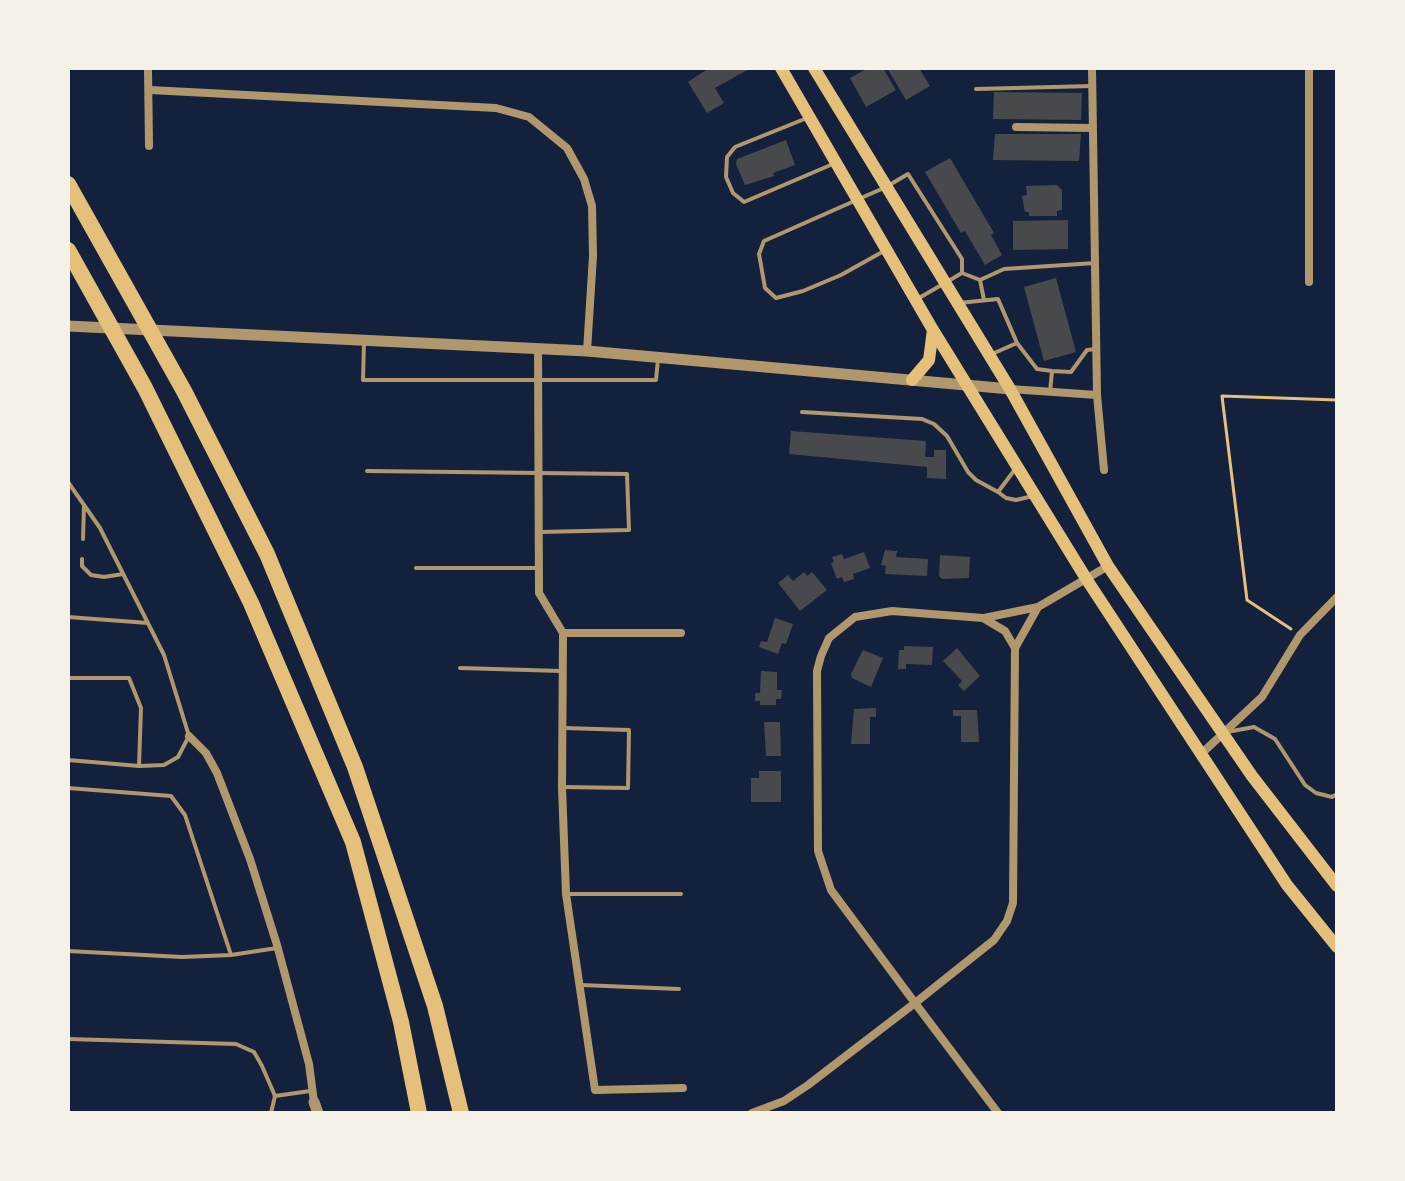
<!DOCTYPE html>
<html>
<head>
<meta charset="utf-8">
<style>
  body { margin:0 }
  #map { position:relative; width:1405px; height:1181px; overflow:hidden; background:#14213d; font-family:Ubuntu,sans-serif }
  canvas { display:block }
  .frame { position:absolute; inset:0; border:70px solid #f6f1e7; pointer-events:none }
</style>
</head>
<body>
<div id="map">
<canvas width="1405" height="1181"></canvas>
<div class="frame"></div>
</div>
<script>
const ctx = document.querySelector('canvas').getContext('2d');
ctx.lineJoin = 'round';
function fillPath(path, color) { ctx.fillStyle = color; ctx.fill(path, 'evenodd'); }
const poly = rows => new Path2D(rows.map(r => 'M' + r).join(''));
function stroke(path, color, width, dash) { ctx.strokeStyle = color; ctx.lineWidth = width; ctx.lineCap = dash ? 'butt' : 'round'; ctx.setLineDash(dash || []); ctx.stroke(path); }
const building = poly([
  [709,68,751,68,715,88,724,103,707,113,688,82],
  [868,68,883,68,896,90,866,107,850,78],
  [887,68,919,68,930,86,906,100],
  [994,92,1082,93,1081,120,993,119],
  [995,134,1081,134,1079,161,993,160],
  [786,140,795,165,773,173,774,176,745,185,736,164,737,159],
  [950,158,994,233,991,235,1002,255,985,265,965,231,961,233,925,172],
  [1057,185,1062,190,1062,210,1057,211,1057,216,1029,216,1029,212,1025,212,1024,207,1022,196,1027,195,1026,186],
  [1068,220,1068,249,1013,250,1013,221],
  [1056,278,1076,352,1044,361,1024,287],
  [791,431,926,441,925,457,934,457,934,450,946,450,946,479,927,478,927,467,789,454],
  [885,550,897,551,896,557,928,559,927,576,885,574,886,566,881,565],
  [864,552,870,568,853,574,854,579,844,582,842,577,837,579,831,563,834,562,832,557,842,554,844,559],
  [940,555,970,557,969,578,942,579,939,576],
  [804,572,807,576,812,572,827,590,800,611,778,583,788,575,793,581],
  [775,618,793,624,786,644,782,643,778,654,759,647,761,641,767,642],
  [904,646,933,647,932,665,906,664,906,669,898,669,899,650,904,650],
  [957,648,980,676,964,691,958,685,962,681,943,661],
  [863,650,883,658,871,687,852,678,851,674],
  [761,671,777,672,777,690,782,690,781,699,776,699,776,705,760,705,760,701,755,701,755,693,760,693],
  [876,708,876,717,870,717,870,744,851,744,854,709],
  [953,710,977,710,979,742,961,742,961,716,953,716],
  [764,722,780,722,781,756,766,756],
  [759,771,781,771,781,802,751,802,751,778,759,778]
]);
const path = poly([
  [1291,629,1247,600,1222,396,1337,400]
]);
const service = poly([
  [976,89,1092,86],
  [807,118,735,147,727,157,726,177,733,193,744,202,833,164],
  [884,251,841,275,803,291,776,298,765,288,759,254,764,241,886,187,908,174,962,259,962,273],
  [980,280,1004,269,1095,263],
  [919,298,962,273,980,280,984,300],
  [959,303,998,299,1017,343,992,354],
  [364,343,363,380,656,380,658,359],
  [1017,343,1037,369,1052,371,1071,372,1087,350,1095,349],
  [1050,392,1052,371],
  [802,412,922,419,934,424,947,436,968,472,976,480,998,492],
  [1016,468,998,492,1006,498,1016,500,1033,496],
  [367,471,627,474,629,530,540,532],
  [68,482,100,528,164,655,189,736,178,757,164,765,139,766,68,760],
  [83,539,84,506],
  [82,559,82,566,91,575,104,577,123,574],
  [416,568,538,568],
  [68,617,148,623],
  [460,668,561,671],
  [68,678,129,678,141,708,139,766],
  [1227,732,1254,727,1275,739,1305,785,1316,793,1332,797,1337,794],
  [562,787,628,788,629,730,564,728],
  [68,788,171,796,185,815,231,955],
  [566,894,681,894],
  [68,951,182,957,231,955,277,948],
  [581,985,679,989],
  [68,1039,236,1044,254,1052,262,1066,275,1096,271,1113],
  [275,1096,310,1091]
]);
const minor = poly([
  [148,68,149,146],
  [1092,68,1097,395,1104,470],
  [150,90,496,108,529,117,567,148,584,179,592,206,593,256,587,351],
  [1016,127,1093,128],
  [1309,282,1309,68],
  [538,349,539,593,563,633,681,633],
  [1010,389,1097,395],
  [984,618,1038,607],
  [563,633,562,787,566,894,595,1090,683,1088],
  [1015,648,1038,607,1108,566],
  [189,736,206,753,217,773,250,859,277,945,309,1064,314,1102],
  [1200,755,1262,697,1300,635,1337,597],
  [752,1113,784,1101,808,1085,915,1003,994,940,1007,921,1013,903,1015,648,1005,631,983,618,892,611,855,617,829,638,821,656,817,671,818,851,831,890,915,1003,998,1113]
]);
const tertiary = poly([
  [68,326,587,351,1010,389],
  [314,1102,318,1113]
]);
const secondary = poly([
  [781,68,933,330,1087,580,1287,885,1337,947],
  [814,68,1010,389,1108,566,1252,776,1337,886],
  [912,380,929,360,933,330]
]);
const motorway = poly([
  [68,184,184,391,267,554,355,767,435,1006,461,1113],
  [68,250,145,388,251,603,353,842,401,1022,419,1113]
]);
fillPath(building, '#48494c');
stroke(path, '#e5c07b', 3);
stroke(service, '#b1986c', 4);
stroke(minor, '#b1986c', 8);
stroke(tertiary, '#b1986c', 11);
stroke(secondary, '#e5c07b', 12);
stroke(motorway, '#e5c07b', 16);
</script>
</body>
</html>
